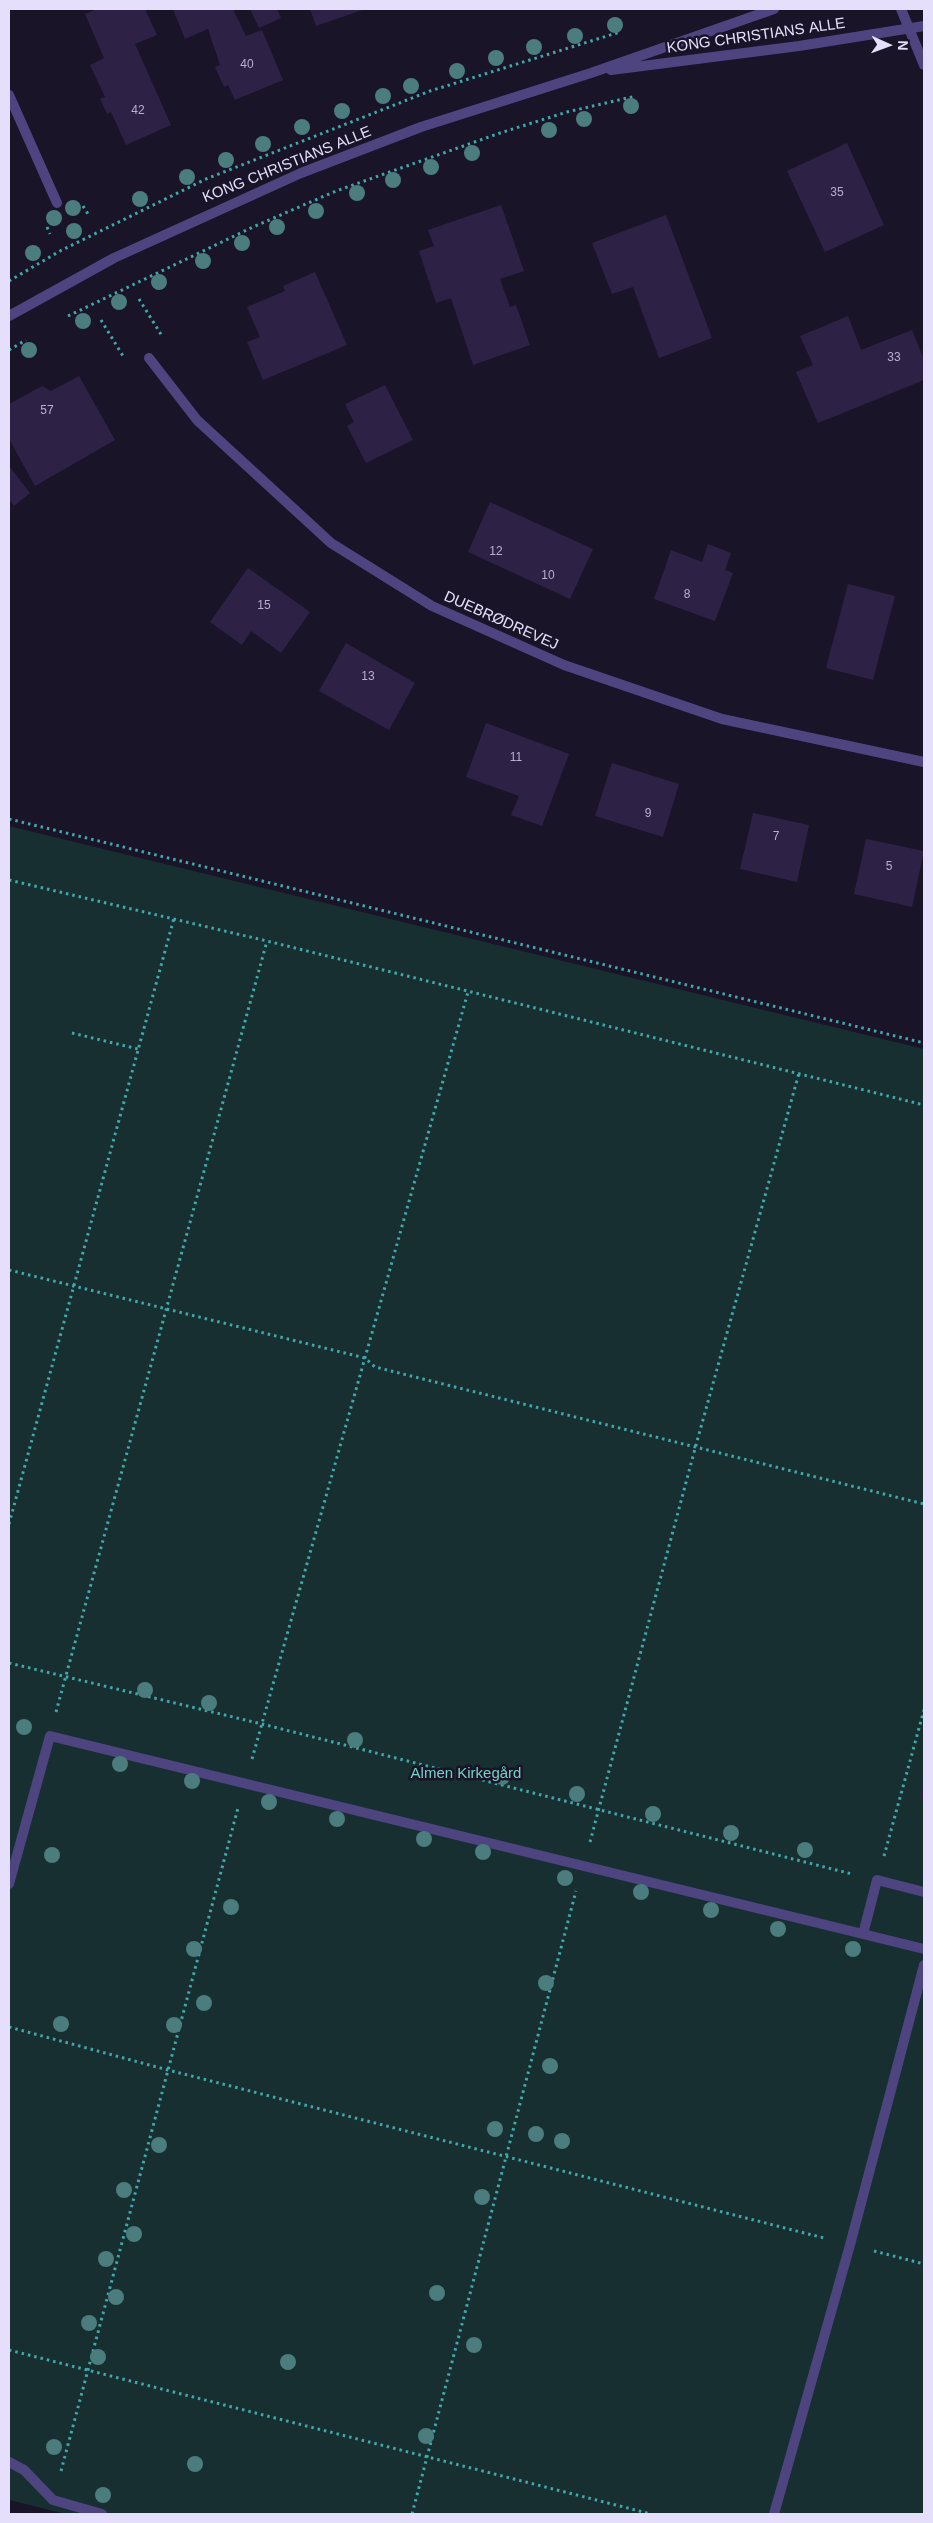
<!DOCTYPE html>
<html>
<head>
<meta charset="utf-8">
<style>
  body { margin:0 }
  #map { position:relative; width:933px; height:2523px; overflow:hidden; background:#191428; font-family:Arial,sans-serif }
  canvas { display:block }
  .frame { position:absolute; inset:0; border:10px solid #e5dffb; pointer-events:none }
  .north { position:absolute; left:863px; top:20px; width:50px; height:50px; -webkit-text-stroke:4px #191428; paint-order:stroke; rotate:92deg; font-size:14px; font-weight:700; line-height:20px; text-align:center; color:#e5dffb }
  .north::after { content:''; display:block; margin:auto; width:18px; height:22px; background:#e5dffb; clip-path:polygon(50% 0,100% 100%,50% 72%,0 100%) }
</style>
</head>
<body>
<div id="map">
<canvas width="933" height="2523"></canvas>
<div class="frame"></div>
<div class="north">N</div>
</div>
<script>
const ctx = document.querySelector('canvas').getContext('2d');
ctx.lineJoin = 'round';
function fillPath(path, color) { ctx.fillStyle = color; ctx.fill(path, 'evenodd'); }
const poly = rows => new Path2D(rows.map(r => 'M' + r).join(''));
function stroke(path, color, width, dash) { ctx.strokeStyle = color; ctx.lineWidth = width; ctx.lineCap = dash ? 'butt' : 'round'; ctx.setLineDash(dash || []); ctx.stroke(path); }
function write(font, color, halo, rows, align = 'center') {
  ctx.font = font + ' Arial,sans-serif'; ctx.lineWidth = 5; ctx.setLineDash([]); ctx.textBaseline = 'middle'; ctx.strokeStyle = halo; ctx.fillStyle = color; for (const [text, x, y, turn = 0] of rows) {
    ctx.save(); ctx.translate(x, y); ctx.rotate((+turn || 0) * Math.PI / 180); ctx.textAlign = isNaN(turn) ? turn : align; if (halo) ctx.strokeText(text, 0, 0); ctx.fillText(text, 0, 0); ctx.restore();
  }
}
const green = poly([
  [9,826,924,1049,924,2514,66,2514,9,2500]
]);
const building = poly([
  [97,9,145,9,157,35,135,44,171,125,126,145,111,112,107,114,100,99,105,97,90,65,104,58,85,14],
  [173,9,233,9,246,36,262,30,283,80,235,100,228,85,224,87,215,67,220,65,208,29,185,39],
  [250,9,277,9,281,18,259,28],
  [310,9,365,9,316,26],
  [847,143,884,225,825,252,787,171],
  [501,205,524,271,500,279,510,307,516,305,530,345,473,365,451,298,436,303,419,251,434,246,428,230],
  [666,215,712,338,659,358,633,287,612,294,592,243],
  [315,272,347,345,263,380,247,342,260,337,247,307,285,291,283,286],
  [848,316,861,350,912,330,924,360,924,380,818,423,796,372,813,365,800,336],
  [79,376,115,440,35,486,9,439,9,404,42,386,51,391],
  [385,385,413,440,366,463,347,426,354,422,345,404],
  [9,466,30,493,14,506,9,499],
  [490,502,593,549,570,599,468,552],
  [708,544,731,553,725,570,733,573,715,621,654,599,671,550,702,562],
  [248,568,310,612,281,653,251,631,242,645,210,622],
  [848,584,895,596,873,680,826,668],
  [346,643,415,683,389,730,319,691],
  [486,723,569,754,542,826,511,815,519,796,466,777],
  [612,763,679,784,663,837,595,816],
  [753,813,809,825,797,882,740,869],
  [866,839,924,851,912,907,854,894],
  [924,1782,924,1798,920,1797]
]);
const path = poly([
  [83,206,88,214],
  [47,227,50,234],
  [9,281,60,251,206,179,430,91,620,32],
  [139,299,162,336],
  [68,316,253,227,336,191,500,133,567,112,636,96],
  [101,320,123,356],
  [9,350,26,340],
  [9,819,924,1043],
  [9,880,267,941,924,1105],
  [72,1033,138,1049],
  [9,1270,365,1358,375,1367,924,1504],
  [9,1524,174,918],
  [9,1663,262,1724,852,1874],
  [56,1712,267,941],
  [252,1759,468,992],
  [590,1842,696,1445,799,1073],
  [884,1856,924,1710],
  [9,2027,168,2070,824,2238],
  [874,2251,924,2264],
  [9,2350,651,2514],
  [61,2471,238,1808],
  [412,2514,576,1891]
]);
const service = poly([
  [9,1884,50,1736,863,1934],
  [924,1892,877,1880,863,1934,924,1949],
  [9,2462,24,2470,53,2500,102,2514],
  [774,2514,850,2245,924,1965]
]);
const minor = poly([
  [9,95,57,203],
  [149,358,197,420,331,543,432,606,564,665,722,719,924,762]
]);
const tertiary = poly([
  [901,9,924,65],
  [611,70,799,46,924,26],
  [9,316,114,258,301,173,421,127,591,73,774,9]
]);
const trees = [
  [615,25],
  [575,36],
  [534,47],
  [496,58],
  [457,71],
  [411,86],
  [383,96],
  [631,106],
  [342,111],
  [584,119],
  [302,127],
  [549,130],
  [263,144],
  [472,153],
  [226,160],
  [431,167],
  [187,177],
  [393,180],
  [357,193],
  [140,199],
  [73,208],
  [316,211],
  [54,218],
  [277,227],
  [74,231],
  [242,243],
  [33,253],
  [203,261],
  [159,282],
  [119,302],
  [83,321],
  [29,350],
  [145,1690],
  [209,1703],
  [24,1727],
  [355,1740],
  [120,1764],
  [502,1777],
  [192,1781],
  [577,1794],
  [269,1802],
  [653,1814],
  [337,1819],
  [731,1833],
  [424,1839],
  [805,1850],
  [483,1852],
  [52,1855],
  [565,1878],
  [641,1892],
  [231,1907],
  [711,1910],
  [778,1929],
  [194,1949],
  [853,1949],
  [546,1983],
  [204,2003],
  [61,2024],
  [174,2025],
  [550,2066],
  [495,2129],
  [536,2134],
  [562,2141],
  [159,2145],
  [124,2190],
  [482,2197],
  [134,2234],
  [106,2259],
  [437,2293],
  [116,2297],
  [89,2323],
  [474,2345],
  [98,2357],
  [288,2362],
  [426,2436],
  [54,2447],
  [195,2464],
  [103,2495]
];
const numberNames = [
  ["40",247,65],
  ["42",138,111],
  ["35",837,193],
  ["33",894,358],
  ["57",47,411],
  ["12",496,552],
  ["10",548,576],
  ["8",687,595],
  ["15",264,606],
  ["13",368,677],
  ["11",516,758],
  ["9",648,814],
  ["7",776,837],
  ["5",889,867]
];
const streetNames = [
  ["KONG CHRISTIANS ALLE",756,36,-8],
  ["KONG CHRISTIANS ALLE",287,165,-22],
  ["DUEBRØDREVEJ",501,621,24]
];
const parkNames = [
  ["Almen Kirkegård",466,1774]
];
fillPath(green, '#182f31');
fillPath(building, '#2d2246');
stroke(path, '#41a8ac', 3, [2.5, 4]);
stroke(service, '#4e4580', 10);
stroke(minor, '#4e4580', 10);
stroke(tertiary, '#4e4580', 10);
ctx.fillStyle = '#4b7c7e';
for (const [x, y] of trees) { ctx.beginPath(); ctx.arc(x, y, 8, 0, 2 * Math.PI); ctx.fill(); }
write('12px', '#b7b0ce', null, numberNames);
write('15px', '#e5dffb', '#191428', streetNames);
write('15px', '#74d2c4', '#191428', parkNames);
</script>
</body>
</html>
